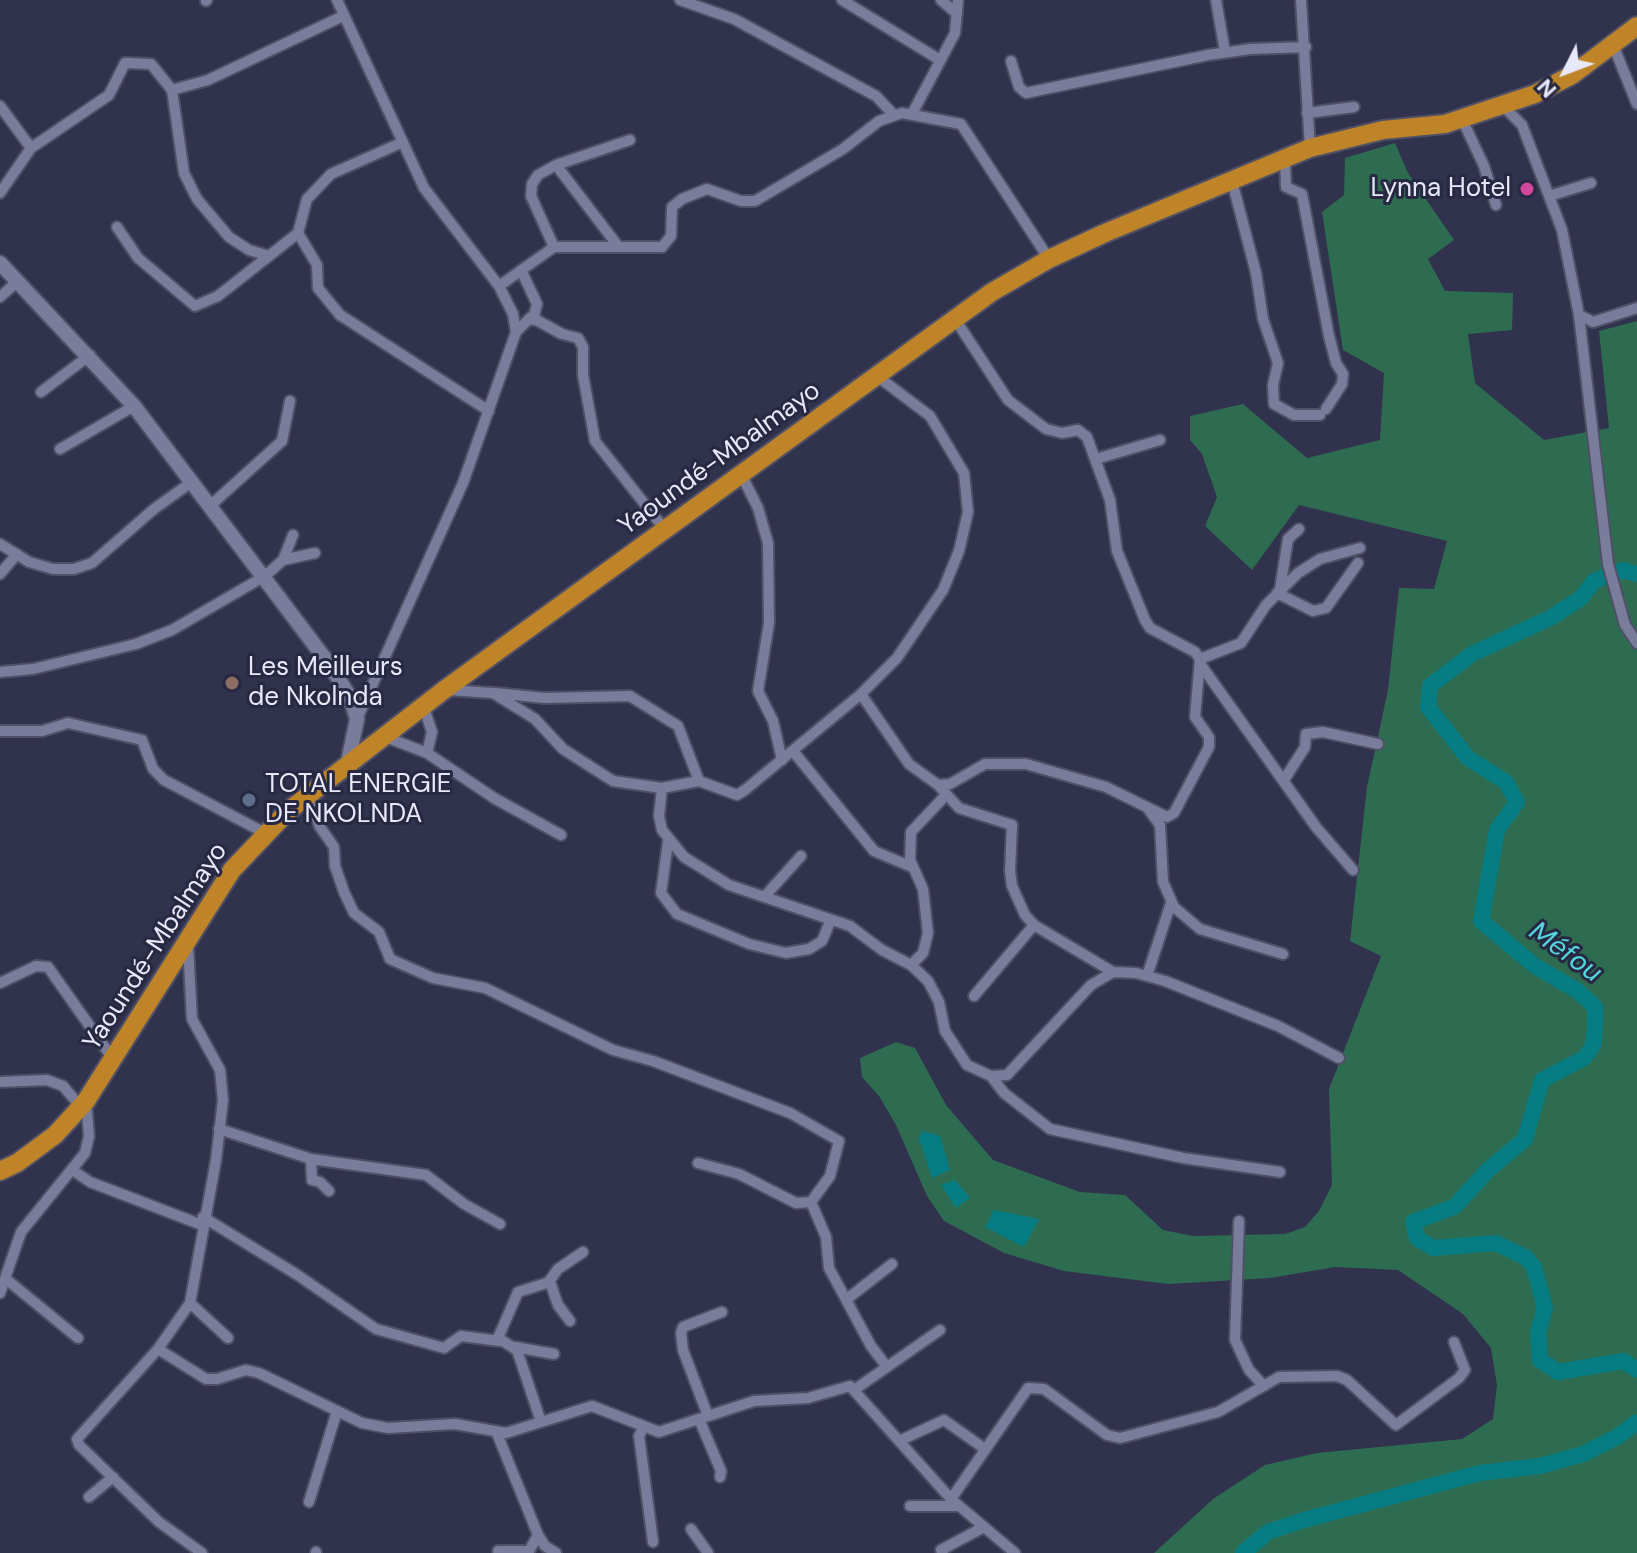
<!DOCTYPE html>
<html>
<head>
<meta charset="utf-8">
<style>
  body { margin:0 }
  #map { position:relative; width:1637px; height:1553px; overflow:hidden; background:#31324d; font-family:"DM Sans",sans-serif }
  canvas { display:block }
  .north { position:absolute; left:1525px; top:32px; width:80px; height:80px; -webkit-text-stroke:6px #272842; paint-order:stroke; rotate:228deg; font-size:22px; font-weight:700; line-height:32px; text-align:center; color:#e7e9fa }
  .north::after { content:''; display:block; margin:auto; width:28px; height:36px; background:#e7e9fa; clip-path:polygon(50% 0,100% 100%,50% 72%,0 100%) }
</style>
</head>
<body>
<div id="map">
<canvas width="1637" height="1553"></canvas>
<div class="north">N</div>
</div>
<script>
const ctx = document.querySelector('canvas').getContext('2d');
ctx.lineJoin = 'round';
function fillPath(path, color) { ctx.fillStyle = color; ctx.fill(path, 'evenodd'); }
const poly = rows => new Path2D(rows.map(r => 'M' + r).join(''));
function stroke(path, color, width, dash) { ctx.strokeStyle = color; ctx.lineWidth = width; ctx.lineCap = dash ? 'butt' : 'round'; ctx.setLineDash(dash || []); ctx.stroke(path); }
function write(font, color, halo, rows, align = 'center') {
  ctx.font = font + ' "DM Sans",sans-serif'; ctx.lineWidth = 6; ctx.setLineDash([]); ctx.textBaseline = 'middle'; ctx.strokeStyle = halo; ctx.fillStyle = color; for (const [text, x, y, turn = 0] of rows) {
    ctx.save(); ctx.translate(x, y); ctx.rotate((+turn || 0) * Math.PI / 180); ctx.textAlign = isNaN(turn) ? turn : align; if (halo) ctx.strokeText(text, 0, 0); ctx.fillText(text, 0, 0); ctx.restore();
  }
}
const green = poly([
  [1395,143,1408,173,1454,240,1428,259,1445,291,1513,293,1512,330,1468,334,1475,383,1544,440,1609,428,1599,331,1637,321,1637,1553,1154,1553,1213,1499,1265,1465,1317,1453,1462,1439,1493,1419,1497,1385,1491,1348,1463,1314,1398,1270,1335,1267,1270,1278,1168,1284,1064,1271,1004,1253,944,1221,927,1196,896,1125,879,1096,862,1077,860,1058,896,1042,915,1048,946,1105,993,1160,1080,1192,1125,1195,1163,1230,1193,1236,1285,1234,1305,1227,1319,1211,1332,1185,1329,1089,1381,956,1350,941,1367,787,1388,690,1399,588,1434,589,1447,541,1299,505,1252,570,1205,526,1217,497,1202,454,1190,440,1190,416,1243,404,1307,458,1380,440,1384,373,1343,350,1322,212,1344,195,1345,158]
]);
const water = poly([
  [923,1131,940,1136,950,1170,932,1178,919,1138],
  [955,1180,970,1198,956,1208,941,1185],
  [994,1210,1039,1219,1024,1247,985,1227]
]);
const river = poly([
  [1637,574,1623,570,1594,581,1581,598,1550,618,1472,654,1430,686,1428,707,1468,758,1506,782,1517,802,1497,830,1481,921,1535,966,1578,991,1595,1007,1595,1027,1593,1046,1584,1058,1542,1080,1525,1139,1488,1170,1454,1207,1413,1222,1417,1238,1433,1248,1496,1243,1525,1257,1534,1267,1545,1308,1538,1332,1540,1360,1558,1372,1624,1361,1637,1370],
  [1243,1553,1268,1532,1304,1520,1480,1473,1540,1466,1583,1454,1617,1437,1637,1422]
]);
const street = poly([
  [337,0,424,188,499,286,513,314,516,332,463,483,357,719],
  [680,0,734,19,876,96,893,114],
  [842,0,940,60],
  [941,0,957,14],
  [1216,0,1225,52],
  [1301,0,1310,148],
  [206,1,207,0],
  [1613,45,1637,104],
  [1011,61,1019,87,1026,93,1208,55,1250,49,1306,47],
  [172,90,184,173,197,199,229,237,249,250,269,256,298,233,307,199,331,174,403,142],
  [0,106,31,148],
  [1504,107,1522,125,1562,230,1579,315,1608,564,1625,625,1637,643],
  [1307,113,1354,107],
  [912,114,955,33,958,0],
  [1462,119,1484,166,1496,205],
  [1285,158,1286,187,1302,194,1329,336,1336,363,1343,374,1342,384,1326,409],
  [556,165,618,246],
  [1232,181,1256,273,1263,319,1278,363,1273,385,1274,404,1294,415,1320,415],
  [0,193,31,148,109,95,125,63,151,64,172,90,208,80,343,16],
  [1549,196,1591,183],
  [117,227,138,258,195,306,218,296,269,256],
  [298,233,317,265,318,288,340,315,489,411],
  [554,247,531,196,532,184,538,175,556,165,630,140],
  [521,270,537,304,533,320],
  [499,286,554,247,662,247,671,236,672,207,682,199,707,189,741,201,755,201,843,149,879,121,902,113,961,124,1049,259],
  [0,297,18,281],
  [1579,315,1593,322,1637,308],
  [516,332,531,317,562,334,578,338,583,347,583,375,595,441,666,531],
  [41,392,90,355],
  [60,449,134,406],
  [1096,459,1160,440],
  [742,476,758,508,768,543,769,623,758,691,773,721,782,760],
  [211,505,282,441,290,401],
  [0,544,29,562,53,569,74,569,92,563,154,509,193,481],
  [283,560,293,535],
  [0,574,17,554],
  [1280,589,1288,539,1299,529],
  [1277,593,1313,611,1326,608,1358,563],
  [1200,659,1241,643,1266,605,1298,573,1320,559,1360,548],
  [1201,665,1316,827,1353,870],
  [0,672,33,669,136,644,172,630,265,576,283,560,315,553],
  [448,690,493,693,535,719,563,749,613,781,662,788,699,781,737,795,745,790,861,694,897,658,943,590,959,551,968,512,964,473,930,416,877,376],
  [495,693,545,698,630,696,678,726,699,781],
  [861,694,909,764,938,785,950,784,985,764,1026,764,1106,787,1167,817,1174,813,1209,747,1209,737,1195,717,1200,659,1195,652,1150,628,1145,620,1117,551,1110,500,1087,437,1078,430,1062,433,1046,429,1008,400,955,319],
  [423,705,432,732,427,753],
  [0,731,42,731,68,723,142,740,153,769,164,780,265,833],
  [383,736,427,753,494,798,561,835],
  [793,751,874,851,912,867],
  [1284,780,1305,747,1306,734,1323,732,1378,744],
  [938,785,959,808,1012,825,1010,871,1012,886,1025,915,1034,925,1113,972],
  [662,788,659,816,662,830,684,857,729,885,850,926,882,950,911,965,928,981,939,1002,945,1031,967,1065,991,1076,1007,1075,1091,985,1113,972,1136,973,1165,981,1278,1026,1339,1058],
  [308,795,320,827,334,847,335,866,344,892,354,913,379,932,390,959,433,978,485,988,613,1050,653,1061,790,1113,839,1141,830,1176,811,1202,826,1237,829,1268,871,1346,887,1367],
  [1149,810,1160,825,1163,882,1174,907,1200,929,1283,954],
  [668,842,661,893,677,914,749,944,786,953,809,949,822,941,830,922],
  [765,896,801,856],
  [188,945,192,1019,220,1070,223,1100,216,1160,190,1303,158,1349,77,1439,79,1445,159,1522,202,1553],
  [911,965,923,953,928,933,923,889,910,860,911,832,945,796],
  [1147,976,1171,903],
  [0,983,36,966,48,967,113,1059],
  [974,996,1034,925],
  [991,1076,1004,1093,1050,1129,1183,1158,1280,1172],
  [0,1082,47,1080,63,1086,81,1107],
  [219,1129,311,1159,312,1180,320,1182,329,1191],
  [311,1159,426,1175,464,1204,500,1224],
  [698,1163,739,1174,796,1203,811,1202],
  [74,1171,90,1182,202,1225],
  [203,1217,296,1274,376,1329,444,1348,461,1336,500,1341],
  [1239,1221,1235,1340,1249,1370,1264,1386],
  [6,1279,78,1338],
  [548,1283,558,1269,583,1252],
  [0,1293,21,1232,85,1153,89,1136,86,1101],
  [847,1299,892,1264],
  [190,1303,228,1338],
  [515,1347,554,1354],
  [158,1349,206,1379,217,1379,246,1370,259,1373,362,1423,388,1428,455,1424,506,1433,592,1406,659,1432,754,1401,808,1398,850,1386,951,1499,1015,1553],
  [854,1390,940,1330],
  [708,1416,683,1350,681,1333,683,1327,722,1312],
  [699,1419,721,1471,720,1477],
  [541,1422,517,1350,498,1338,518,1292,550,1282,558,1305,570,1321],
  [643,1428,639,1436,653,1542],
  [496,1431,538,1535,545,1546,556,1553],
  [899,1441,944,1420,985,1449],
  [89,1497,113,1477],
  [951,1499,1028,1388,1044,1389,1107,1435,1120,1438,1218,1412,1279,1377,1337,1376,1347,1380,1396,1425,1459,1378,1465,1370,1454,1342],
  [309,1502,337,1411],
  [910,1506,959,1506],
  [691,1529,708,1553],
  [498,1551,529,1551,538,1535],
  [316,1552,316,1553],
  [943,1553,941,1550,984,1527]
]);
const secondary = poly([
  [0,263,134,406,329,664,350,697,357,719,348,762]
]);
const highway = poly([
  [0,1171,17,1163,55,1135,86,1101,232,870,288,811,444,690,992,292,1049,259,1105,233,1310,148,1383,130,1445,124,1535,94,1572,75,1637,26]
]);
const markers = [
  [1527,189,8,"#d1479c"],
  [232,683,8,"#8d6e63"],
  [249,800,8,"#5c6f8a"]
];
const poiNames = [
  ["Lynna Hotel",1511,189,"right"],
  ["Les Meilleurs",248,668],
  ["de Nkolnda",248,698],
  ["TOTAL ENERGIE",265,785],
  ["DE NKOLNDA",265,815]
];
const streetNames = [
  ["Yaoundé-Mbalmayo",720,459,-36],
  ["Yaoundé-Mbalmayo",156,947,-57]
];
const waterNames = [
  ["Méfou",1565,953,36]
];
fillPath(green, '#2e6c52');
fillPath(water, '#067c83');
stroke(river, '#067c83', 16);
stroke(street, '#4f5066', 14);
stroke(secondary, '#4f5066', 18);
stroke(highway, '#4f5066', 22);
stroke(street, '#797c9b', 10);
stroke(secondary, '#797c9b', 14);
stroke(highway, '#bf8427', 18);
for (const [x, y, r, color] of markers) { const dot = new Path2D(); dot.arc(x, y, r, 0, 2 * Math.PI); ctx.fillStyle = color; ctx.fill(dot); stroke(dot, '#272842', 3); }
write('26px', '#e7e9fa', '#272842', poiNames, 'left');
write('26px', '#e7e9fa', '#272842', streetNames);
write('italic 28px', '#53d7df', '#272842', waterNames);
</script>
</body>
</html>
